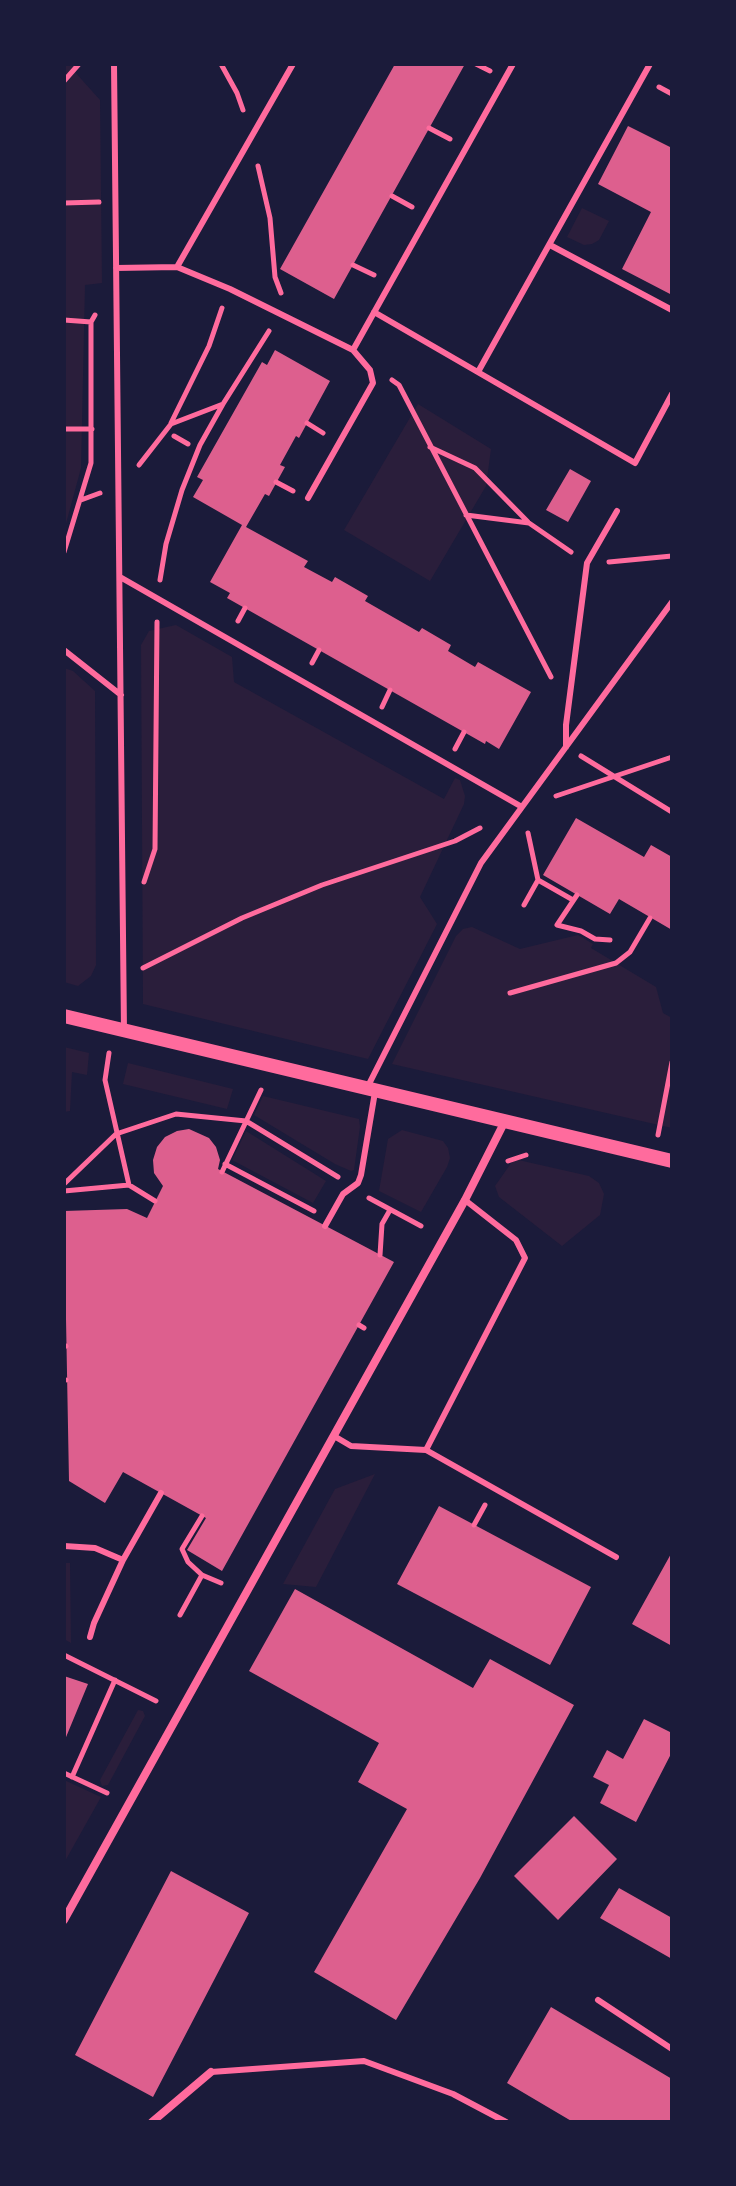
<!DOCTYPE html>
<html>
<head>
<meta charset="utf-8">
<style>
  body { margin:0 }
  #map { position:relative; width:736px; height:2186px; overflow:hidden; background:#1b1b3a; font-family:"PT Sans Narrow",sans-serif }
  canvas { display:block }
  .frame { position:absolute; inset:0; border:66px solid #1b1b3a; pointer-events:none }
</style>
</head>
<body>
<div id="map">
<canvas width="736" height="2186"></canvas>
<div class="frame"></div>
</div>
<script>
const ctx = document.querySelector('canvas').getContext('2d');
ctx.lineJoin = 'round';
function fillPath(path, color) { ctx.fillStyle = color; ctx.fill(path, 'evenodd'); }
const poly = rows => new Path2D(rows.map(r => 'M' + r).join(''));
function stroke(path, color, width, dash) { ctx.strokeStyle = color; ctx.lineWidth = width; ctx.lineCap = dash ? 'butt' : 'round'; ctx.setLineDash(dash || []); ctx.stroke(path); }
const green = poly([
  [64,64,73,64,74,71,100,100,102,283,85,285,81,468,64,531],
  [582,208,609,221,599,240,592,244,584,245,567,237],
  [418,404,491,449,486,486,430,581,344,530],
  [176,625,232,657,234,682,444,799,455,778,460,780,465,796,464,804,420,897,437,924,368,1059,143,1004,141,645,149,631],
  [64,668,73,671,95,691,96,965,91,976,78,986,64,982],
  [472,927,520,949,578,935,593,944,591,948,656,987,663,1013,672,1018,672,1128,392,1064,456,936,463,929],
  [64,1047,89,1053,87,1075,72,1072,70,1111,64,1112],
  [128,1063,233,1089,227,1109,123,1084],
  [263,1096,359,1119,360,1127,354,1170,351,1171,335,1164,254,1115],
  [402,1130,443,1141,448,1148,450,1158,447,1167,421,1212,379,1191,388,1139],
  [246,1131,326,1181,313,1203,232,1160],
  [514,1159,589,1176,599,1183,604,1194,600,1215,562,1246,499,1197,495,1186],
  [375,1474,316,1587,283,1584,335,1489],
  [64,1563,70,1563,71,1643,64,1639],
  [138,1710,143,1711,145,1716,108,1785,102,1786,100,1780],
  [64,1780,101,1797,64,1863]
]);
const building = poly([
  [395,64,465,64,334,299,280,269],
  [628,126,672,148,672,295,622,269,651,212,598,184],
  [275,350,330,381,299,438,296,436,280,465,285,467,269,496,265,494,246,527,308,561,304,567,332,582,335,577,368,596,365,601,419,632,422,628,451,645,448,651,475,667,478,662,531,692,499,749,486,741,485,744,227,598,230,593,210,582,242,525,193,497,203,480,197,477,262,362,267,365],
  [570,469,591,481,568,522,546,510],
  [576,818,644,857,651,845,672,857,672,930,619,899,610,914,543,875],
  [189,1129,209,1138,216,1147,220,1160,218,1169,394,1262,222,1571,187,1550,206,1518,123,1472,105,1503,69,1481,64,1211,127,1209,147,1218,163,1186,154,1173,153,1160,157,1147,165,1137,177,1131],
  [439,1506,591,1587,550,1665,397,1584],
  [672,1552,672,1646,632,1624],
  [295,1589,473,1688,490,1659,574,1705,480,1878,396,2020,314,1972,407,1809,358,1782,379,1743,249,1671],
  [64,1676,88,1684,64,1742],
  [644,1719,672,1733,672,1752,636,1822,600,1803,609,1785,593,1777,607,1750,623,1759],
  [574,1816,617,1859,558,1920,514,1876],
  [171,1871,249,1913,153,2097,75,2055],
  [619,1888,672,1918,672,1959,600,1918],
  [551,2007,672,2079,672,2122,573,2122,507,2083]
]);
const path = poly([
  [221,64,237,93,243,110],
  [476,64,490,71],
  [64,81,79,64],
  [659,87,672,94],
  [429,128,450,139],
  [258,166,270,218,275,277,281,293],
  [392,196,412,207],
  [64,203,99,202],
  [353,265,374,275],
  [64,320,91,322],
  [392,380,399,385,551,677],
  [171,423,209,346,222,308],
  [307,423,323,433],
  [64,429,92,429],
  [174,436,188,444],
  [430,447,475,468,528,522],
  [139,465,171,424,223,404,269,331],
  [276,482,293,491],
  [81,500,100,493],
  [466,515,529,523,571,552],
  [64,552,91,463,91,322,95,315],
  [609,562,672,556],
  [160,580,166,544,182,490,200,445,223,404],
  [238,621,245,608],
  [312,663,319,650],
  [382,707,390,690],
  [455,749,464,732],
  [581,756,672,812],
  [556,796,672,757],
  [538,880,573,900],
  [144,882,155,849,157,622],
  [577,895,557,925,581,931,595,939,610,940],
  [524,905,538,880,528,833],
  [143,968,242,918,322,885,455,841,480,828],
  [510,993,616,963,630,952,650,918],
  [109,1053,105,1080,129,1185,155,1201],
  [658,1135,672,1062],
  [508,1161,526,1155],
  [225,1164,314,1211],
  [222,1172,261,1090],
  [64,1184,116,1134,176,1114,246,1121,338,1177],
  [64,1191,129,1185],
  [369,1198,421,1226],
  [380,1255,382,1224,390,1210],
  [359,1325,364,1328],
  [64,1347,66,1346],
  [64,1380,66,1380],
  [202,1516,182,1549,188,1562,202,1575,221,1583],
  [474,1525,485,1505],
  [180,1615,202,1575],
  [64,1655,156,1701],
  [64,1773,107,1793],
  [72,1777,115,1680]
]);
const service = poly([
  [114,64,124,1031],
  [550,245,672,310],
  [177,267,293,64],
  [116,268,177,267,230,289,353,350,370,370,373,383,308,498],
  [374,312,635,463,672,394],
  [353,350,513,64],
  [478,372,650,64],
  [120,577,522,807],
  [64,650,121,695],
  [566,747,566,725,587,563,617,511],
  [367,1088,481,863,672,602],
  [325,1226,343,1194,358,1183,361,1175,375,1092],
  [334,1436,351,1446,426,1450,616,1557],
  [426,1450,525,1258,516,1240,465,1200],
  [64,1546,95,1548,123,1560],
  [90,1637,94,1623,123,1560,161,1493],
  [598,2000,672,2049],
  [211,2072,364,2061,453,2094,506,2122]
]);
const minor = poly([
  [64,1920,465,1200,505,1121],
  [152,2122,211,2072]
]);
const tertiary = poly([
  [64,1016,672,1161]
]);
fillPath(green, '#2a1e3b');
fillPath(building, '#dd5f8e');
stroke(path, '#ff6b9d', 5);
stroke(service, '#ff6b9d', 6);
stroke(minor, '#ff6b9d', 8);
stroke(tertiary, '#ff6b9d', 14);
</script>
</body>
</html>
